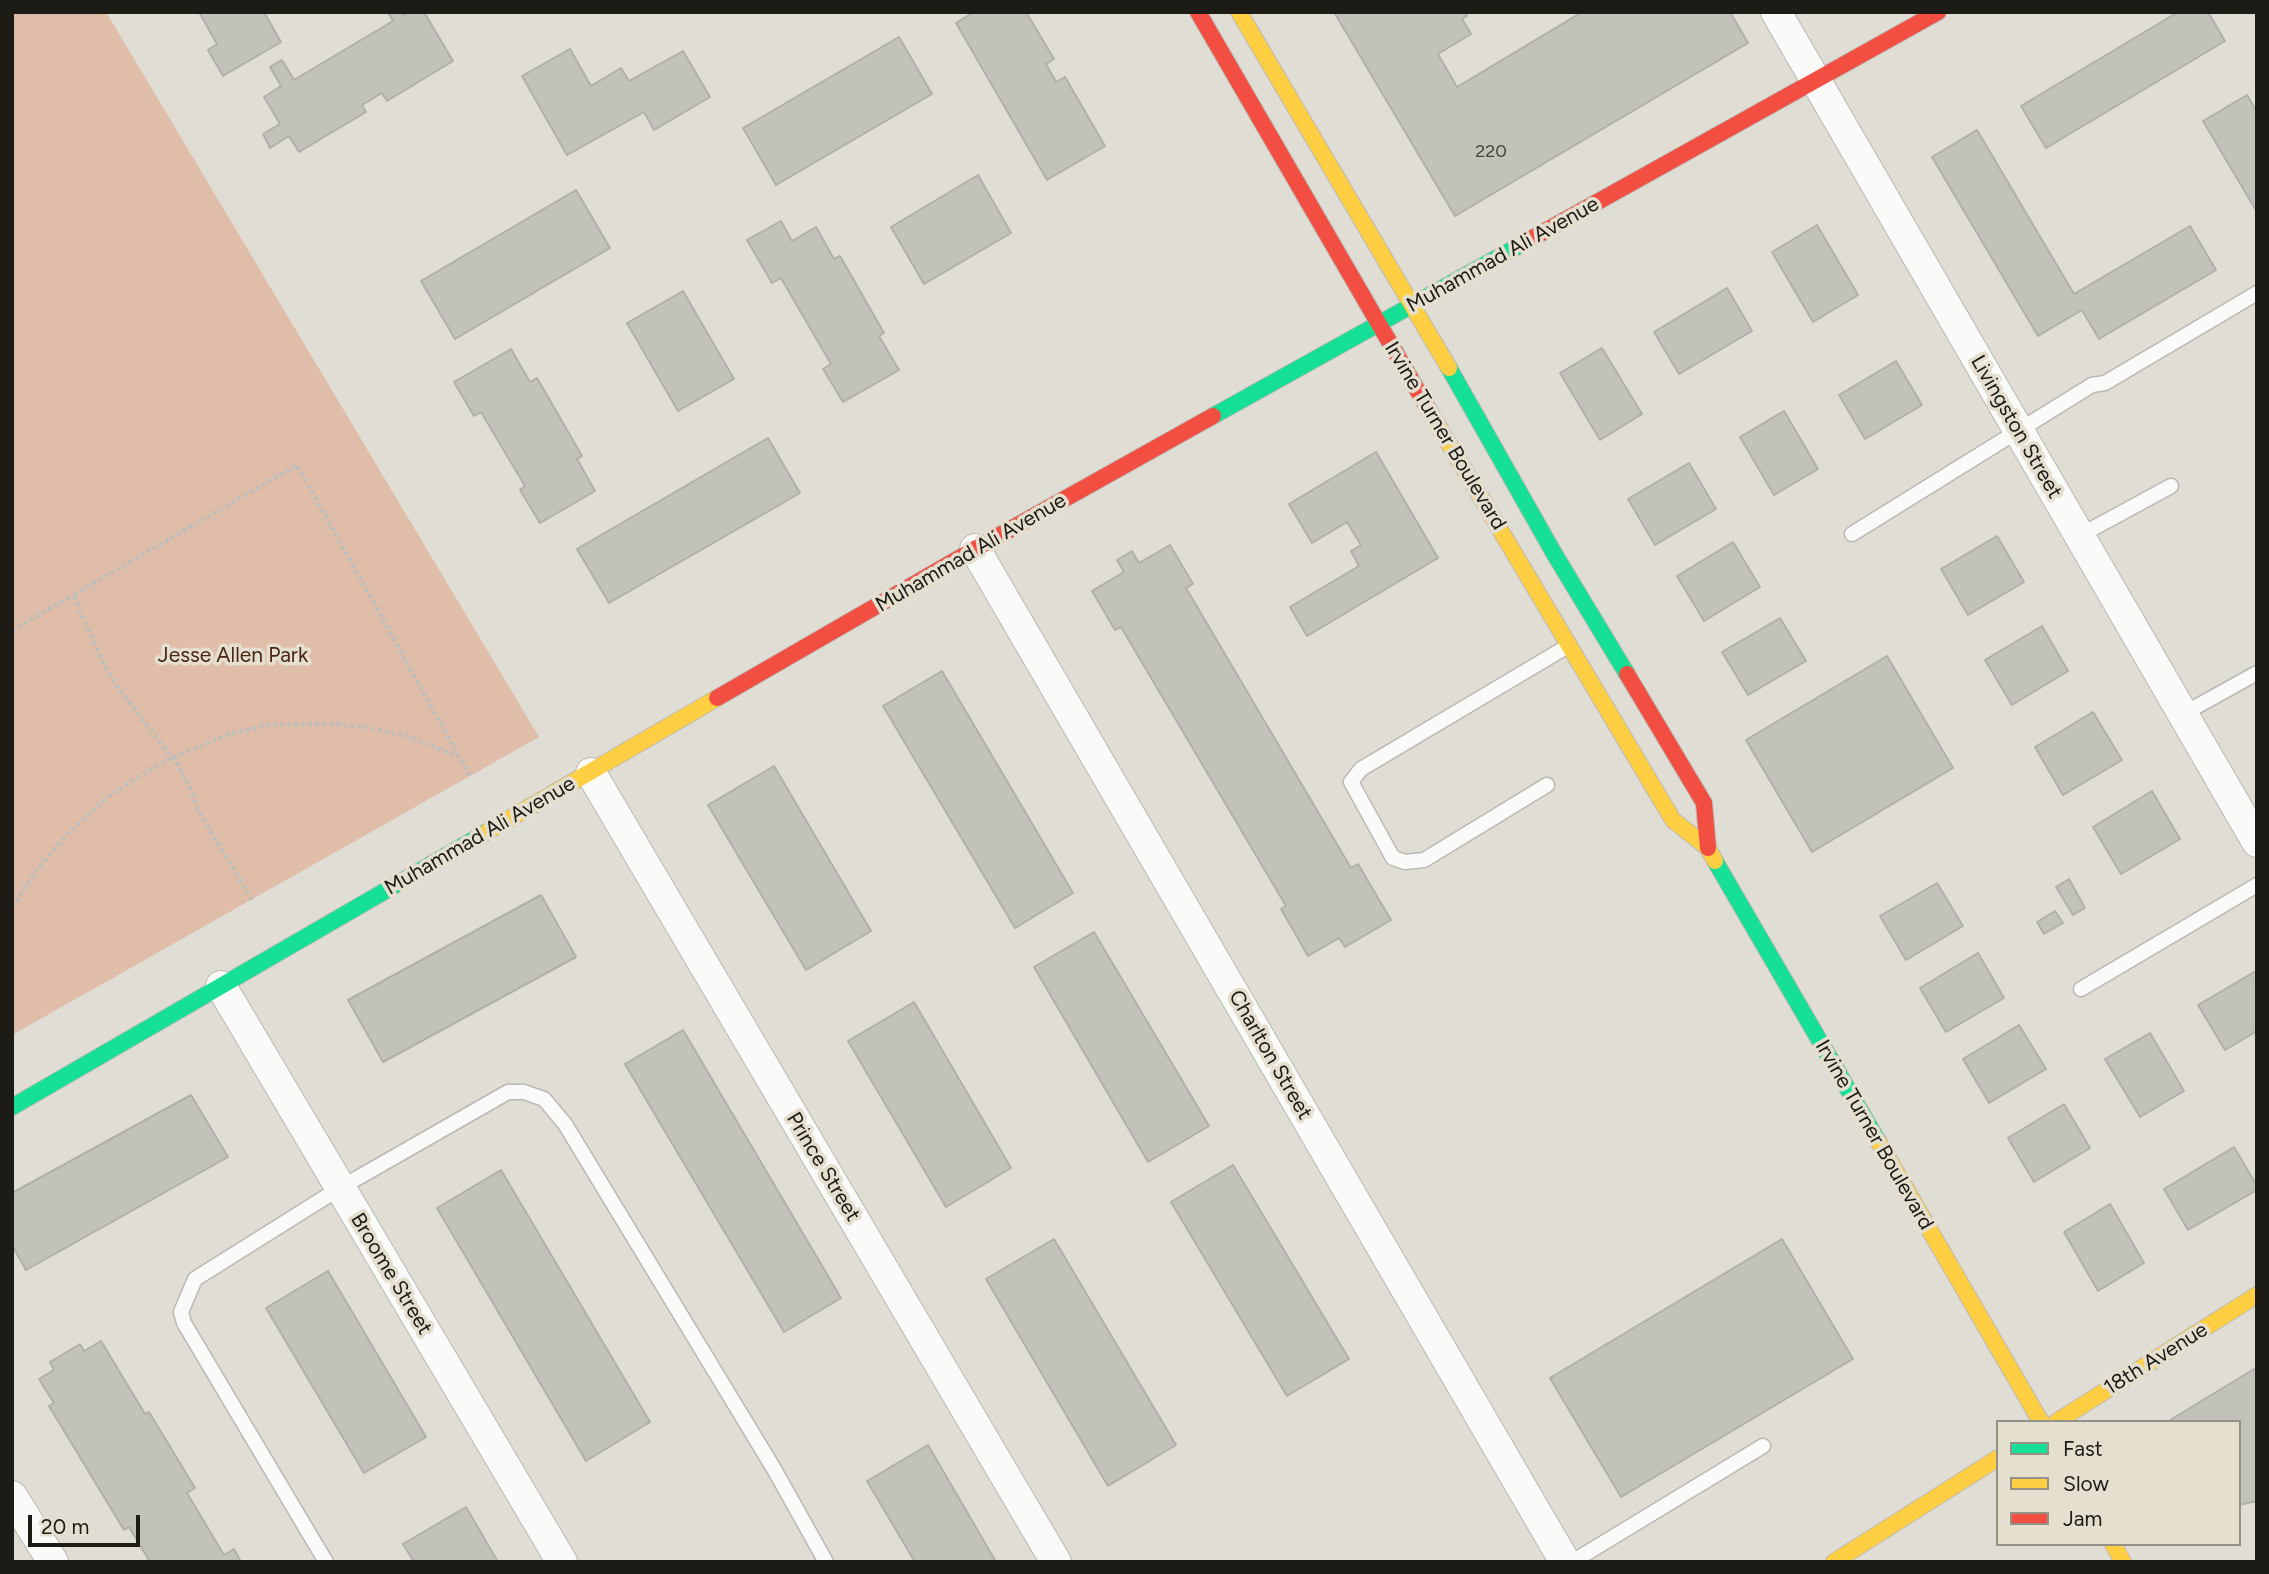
<!DOCTYPE html>
<html>
<head>
<meta charset="utf-8">
<style>
  body { margin:0 }
  #map { position:relative; width:2269px; height:1574px; overflow:hidden; background:#e0ddd5; font-family:Figtree,sans-serif }
  canvas { display:block }
  .frame { position:absolute; inset:0; border:14px solid #1d1b16; pointer-events:none }
  .legend { position:absolute; left:1996px; top:1420px; width:245px; height:126px; box-sizing:border-box; background:#e5dfd0; border:2px solid #959186; margin:0; padding:9px 12px; list-style:none; font-size:21px; color:#1d1b16 }
  .legend li { display:flex; align-items:center; gap:14px; height:35px }
  .legend b { width:35px; border:2px solid #959186 }
  .scale { position:absolute; left:28px; top:1515px; width:112px; height:32px; box-sizing:border-box; border:4px solid #1d1b16; border-top:0; padding-left:9px; font-size:21px; line-height:24px; white-space:nowrap; color:#1d1b16; -webkit-text-stroke:5px #e5dfd0; paint-order:stroke }
</style>
</head>
<body>
<div id="map">
<canvas width="2269" height="1574"></canvas>
<div class="frame"></div>
<ul class="legend">
<li><b style="height:9px;background:#16e098"></b>Fast</li>
<li><b style="height:9px;background:#ffcf43"></b>Slow</li>
<li><b style="height:9px;background:#f24e42"></b>Jam</li>
</ul>
<div class="scale">20 m</div>
</div>
<script>
const ctx = document.querySelector('canvas').getContext('2d');
ctx.lineJoin = 'round';
function fillPath(path, color) { ctx.fillStyle = color; ctx.fill(path, 'evenodd'); }
const poly = rows => new Path2D(rows.map(r => 'M' + r).join(''));
function stroke(path, color, width, dash) { ctx.strokeStyle = color; ctx.lineWidth = width; ctx.lineCap = dash ? 'butt' : 'round'; ctx.setLineDash(dash || []); ctx.stroke(path); }
function write(font, color, halo, rows, align = 'center') {
  ctx.font = font + ' Figtree,sans-serif'; ctx.lineWidth = 7; ctx.setLineDash([]); ctx.textBaseline = 'middle'; ctx.strokeStyle = halo; ctx.fillStyle = color; for (const [text, x, y, turn = 0] of rows) {
    ctx.save(); ctx.translate(x, y); ctx.rotate((+turn || 0) * Math.PI / 180); ctx.textAlign = isNaN(turn) ? turn : align; if (halo) ctx.strokeText(text, 0, 0); ctx.fillText(text, 0, 0); ctx.restore();
  }
}
const green = poly([
  [12,12,106,12,539,737,12,1035]
]);
const building = poly([
  [199,12,264,12,281,42,223,76,208,50,217,44,199,12],
  [388,12,402,12,404,15,409,12,424,12,453,61,387,101,382,93,362,105,366,112,299,152,289,136,270,148,263,134,280,124,264,97,281,86,270,67,282,60,294,80,393,21,388,12],
  [974,12,1026,12,1054,59,1046,64,1056,82,1065,77,1105,146,1047,180,956,23,974,12],
  [1334,12,1465,12,1467,16,1462,19,1471,34,1438,54,1457,87,1582,12,1730,12,1748,43,1455,216,1334,12],
  [2178,12,2208,12,2225,41,2046,148,2021,106,2178,12],
  [899,37,932,94,776,185,743,128,899,37],
  [570,49,591,86,621,68,629,81,683,51,710,97,654,130,644,112,567,155,522,76,570,49],
  [2247,95,2257,112,2257,212,2203,121,2247,95],
  [1977,130,2074,294,2190,226,2216,270,2099,339,2082,310,2038,336,1932,157,1977,130],
  [978,175,1011,233,924,284,891,227,978,175],
  [576,190,610,248,455,339,421,281,576,190],
  [781,221,792,241,816,227,834,259,840,256,884,333,879,336,899,370,843,402,823,369,831,364,781,278,772,283,747,240,781,221],
  [1817,225,1858,295,1813,322,1772,252,1817,225],
  [1727,288,1752,331,1679,374,1654,332,1727,288],
  [683,291,734,379,678,411,627,323,683,291],
  [1602,348,1642,414,1600,440,1560,373,1602,348],
  [511,349,530,382,537,378,582,456,577,459,595,491,540,523,520,490,525,486,481,412,474,416,454,382,511,349],
  [1896,361,1922,405,1865,439,1839,395,1896,361],
  [1784,411,1818,469,1774,495,1740,437,1784,411],
  [768,438,800,493,609,603,577,549,768,438],
  [1376,452,1438,558,1307,636,1290,607,1359,566,1351,551,1361,545,1347,522,1312,543,1289,504,1376,452],
  [1689,463,1716,509,1655,545,1628,499,1689,463],
  [1997,536,2024,582,1968,615,1941,569,1997,536],
  [1733,542,1760,587,1704,621,1677,576,1733,542],
  [1170,545,1193,584,1186,588,1351,868,1358,864,1391,920,1345,947,1339,938,1308,956,1281,909,1286,906,1121,627,1115,630,1092,591,1124,572,1117,560,1132,551,1139,563,1170,545],
  [1780,618,1806,661,1748,695,1722,652,1780,618],
  [2042,626,2068,671,2012,705,1985,660,2042,626],
  [1887,656,1953,768,1812,852,1746,740,1887,656],
  [942,671,1073,893,1015,928,883,706,942,671],
  [2093,712,2122,760,2063,795,2035,747,2093,712],
  [774,766,871,931,806,970,708,805,774,766],
  [2152,791,2180,839,2121,874,2093,827,2152,791],
  [2069,879,2085,908,2073,915,2056,887,2069,879],
  [1937,883,1963,926,1906,960,1880,916,1937,883],
  [541,895,576,957,383,1062,348,1000,541,895],
  [2055,911,2063,923,2044,934,2037,922,2055,911],
  [1094,932,1209,1126,1148,1162,1034,967,1094,932],
  [1978,953,2004,998,1946,1032,1920,988,1978,953],
  [2256,971,2257,1031,2225,1050,2198,1005,2256,971],
  [914,1002,1011,1168,946,1207,848,1041,914,1002],
  [2019,1025,2046,1069,1989,1103,1963,1059,2019,1025],
  [683,1030,841,1298,784,1332,625,1064,683,1030],
  [2150,1033,2184,1091,2140,1117,2105,1059,2150,1033],
  [191,1095,228,1157,26,1270,12,1245,12,1193,191,1095],
  [2064,1104,2090,1148,2034,1182,2008,1138,2064,1104],
  [2234,1147,2257,1186,2257,1190,2188,1230,2164,1189,2234,1147],
  [1233,1165,1349,1359,1287,1396,1171,1202,1233,1165],
  [501,1170,650,1422,586,1461,437,1208,501,1170],
  [2110,1204,2144,1263,2098,1291,2064,1232,2110,1204],
  [1054,1239,1176,1445,1108,1486,986,1279,1054,1239],
  [1782,1239,1853,1359,1621,1497,1550,1378,1782,1239],
  [328,1271,426,1437,364,1473,266,1308,328,1271],
  [101,1341,145,1414,149,1412,195,1488,187,1493,224,1555,234,1549,241,1562,150,1562,129,1527,124,1530,49,1406,54,1403,39,1379,54,1370,50,1362,80,1344,84,1351,101,1341],
  [2254,1369,2257,1373,2257,1501,2239,1505,2239,1422,2167,1422,2254,1369],
  [928,1445,996,1562,915,1562,867,1481,928,1445],
  [466,1507,498,1562,414,1562,403,1544,466,1507]
]);
const path = poly([
  [12,631,73,595],
  [252,900,198,810,190,788,178,765,118,688,106,669,73,595,297,465,470,776],
  [12,907,38,868,69,832,107,798,144,773,172,758,227,735,266,725,334,724,367,727,406,736,458,756]
]);
const lane = poly([
  [1852,534,2092,385,2105,383,2257,293],
  [2079,536,2171,486],
  [2183,714,2257,673],
  [1547,785,1424,860,1405,862,1393,858,1351,782,1361,769,1568,646],
  [2081,989,2257,885],
  [326,1562,184,1323,181,1312,195,1279,340,1188,508,1092,524,1092,544,1099,565,1124,774,1469,826,1562],
  [1572,1562,1763,1446]
]);
const street = poly([
  [1776,12,2257,842],
  [975,549,1565,1562],
  [591,773,1056,1562],
  [221,986,562,1562],
  [12,1496,53,1562]
]);
const fast = poly([
  [1449,368,1555,555,1627,674],
  [1213,416,1531,239],
  [1715,861,1878,1141],
  [12,1107,487,832]
]);
const slow = poly([
  [1239,12,1449,368],
  [1430,412,1673,820,1708,848,1715,861],
  [487,832,717,698],
  [1878,1141,2041,1422],
  [2056,1422,2257,1295],
  [2113,1544,2123,1562],
  [1834,1562,1998,1458]
]);
const jam = poly([
  [1198,12,1430,412],
  [1531,239,1938,12],
  [1627,674,1704,803,1708,848],
  [717,698,975,549,1213,416]
]);
const numberNames = [
  ["220",1491,152]
];
const streetNames = [
  ["Muhammad Ali Avenue",1503,255,-29],
  ["Livingston Street",2016,427,60],
  ["Irvine Turner Boulevard",1445,436,59],
  ["Muhammad Ali Avenue",971,553,-30],
  ["Muhammad Ali Avenue",480,836,-30],
  ["Charlton Street",1270,1055,60],
  ["Irvine Turner Boulevard",1874,1135,60],
  ["Prince Street",823,1167,59],
  ["Broome Street",391,1274,59],
  ["18th Avenue",2156,1359,-32]
];
const parkNames = [
  ["Jesse Allen Park",233,656]
];
fillPath(green, '#dfbda9');
fillPath(building, '#c2c1ba');
stroke(building, '#b1afa9', 2);
stroke(lane, '#bab8b2', 17);
stroke(street, '#bab8b2', 32);
stroke(fast, '#bab8b2', 18);
stroke(slow, '#bab8b2', 18);
stroke(jam, '#bab8b2', 18);
stroke(path, '#bfbeba', 4.5, [3.5, 3.5]);
stroke(lane, '#fafaf9', 14);
stroke(street, '#fafaf9', 30);
stroke(fast, '#16e098', 16);
stroke(slow, '#ffcf43', 16);
stroke(jam, '#f24e42', 16);
write('18px', '#46443f', null, numberNames);
write('21px', '#1d1b16', '#e5dfd0', streetNames);
write('21px', '#4b2613', '#e5dfd0', parkNames);
</script>
</body>
</html>
